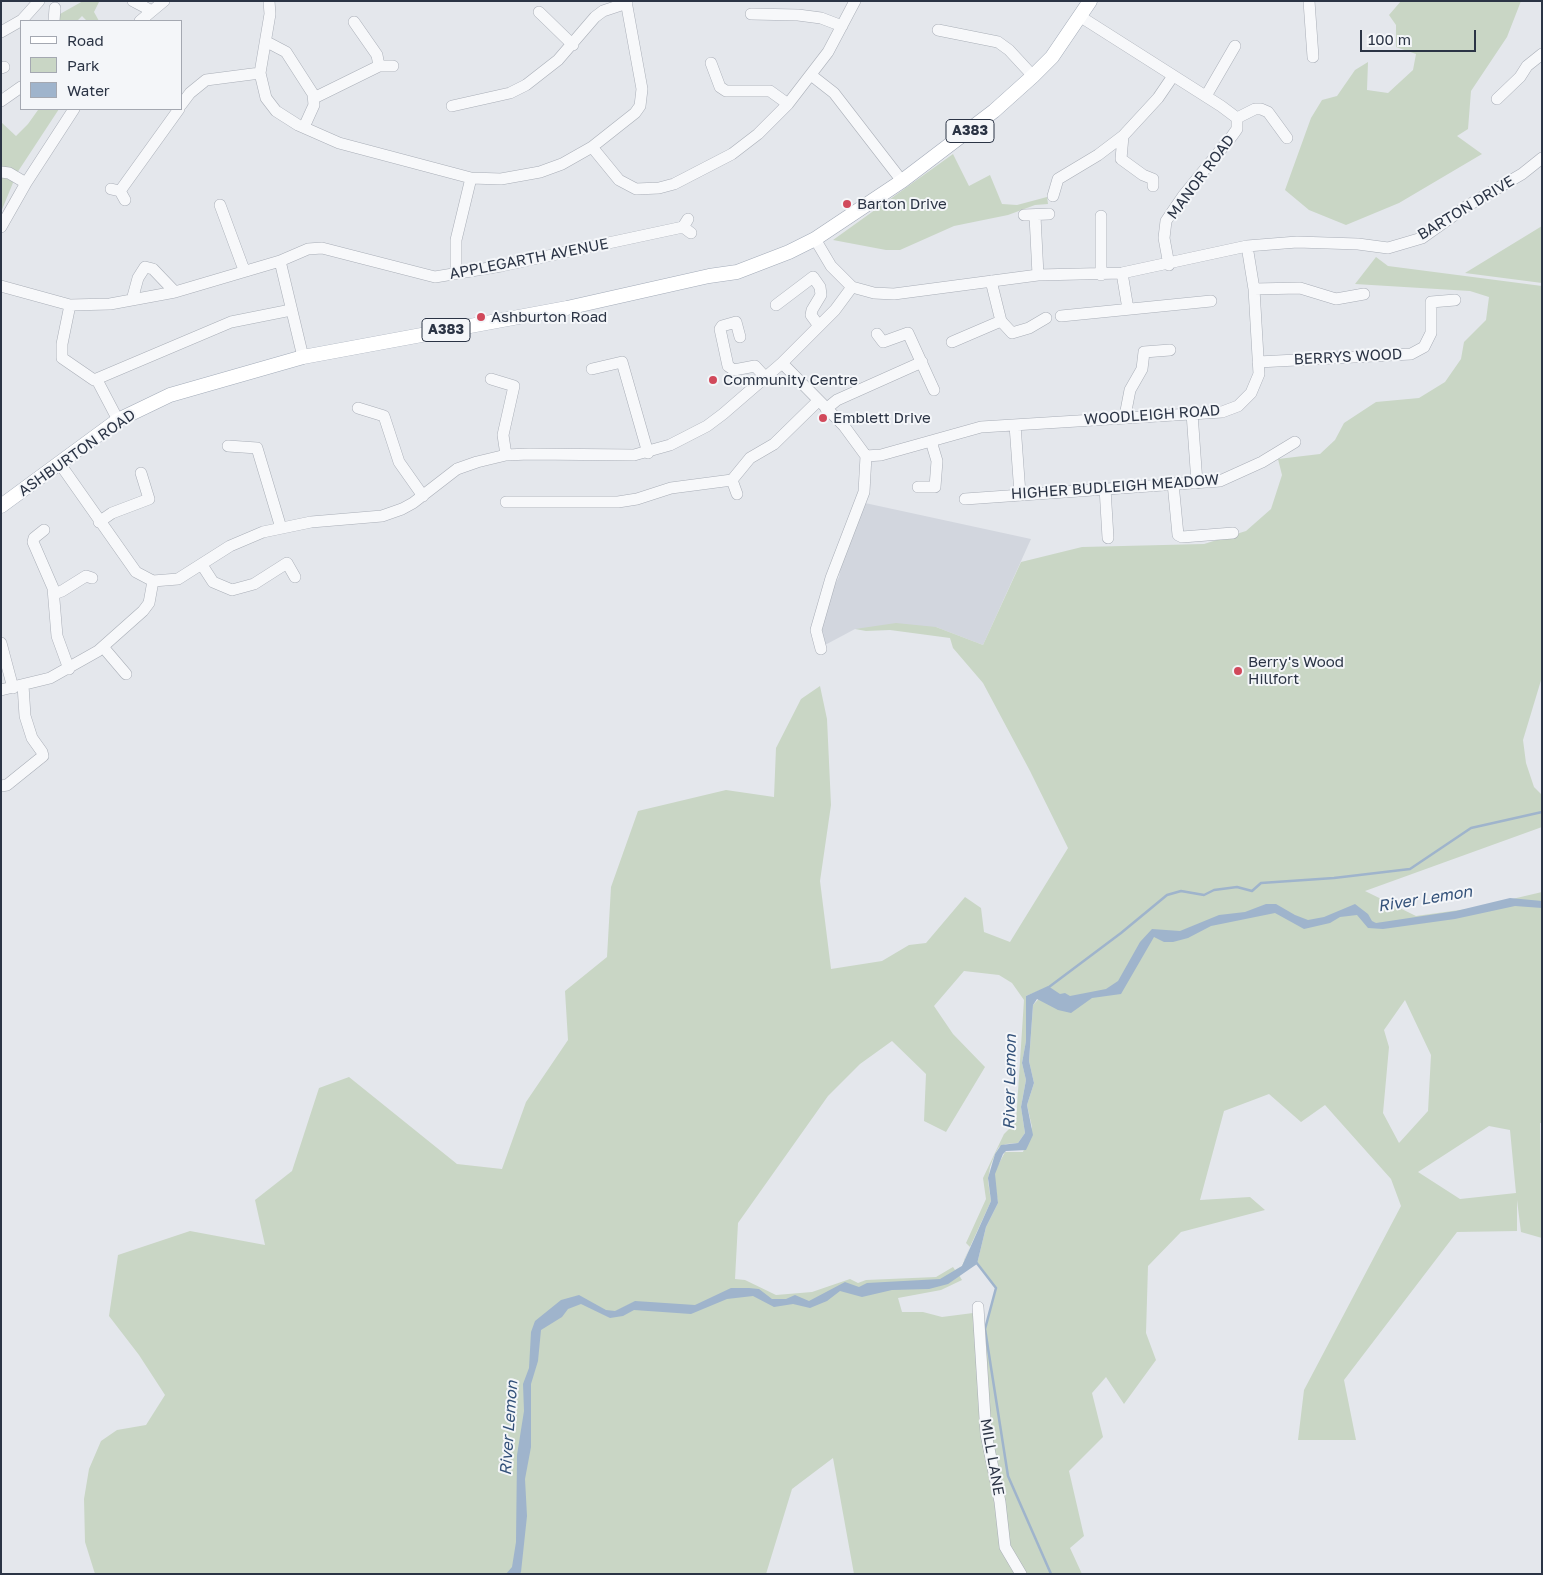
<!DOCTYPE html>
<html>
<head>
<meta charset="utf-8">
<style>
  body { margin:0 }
  #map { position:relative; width:1543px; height:1575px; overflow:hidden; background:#e4e7ec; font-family:"Golos Text",sans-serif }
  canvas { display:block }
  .frame { position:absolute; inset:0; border:2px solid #2b3445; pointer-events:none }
  .legend { position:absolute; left:20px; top:20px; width:162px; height:90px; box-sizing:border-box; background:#f4f6f9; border:1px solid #a4a8b1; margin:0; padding:6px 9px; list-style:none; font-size:15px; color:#2b3445 }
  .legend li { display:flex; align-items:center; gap:10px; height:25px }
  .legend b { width:25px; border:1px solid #a4a8b1 }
  .scale { position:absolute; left:1360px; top:30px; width:116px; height:22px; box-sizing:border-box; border:2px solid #2b3445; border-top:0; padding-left:6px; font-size:15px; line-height:18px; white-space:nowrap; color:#2b3445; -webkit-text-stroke:4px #f4f6f9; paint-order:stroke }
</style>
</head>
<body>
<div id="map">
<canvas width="1543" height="1575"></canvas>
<div class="frame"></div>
<ul class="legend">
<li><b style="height:6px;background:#fff"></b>Road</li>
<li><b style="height:14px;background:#c9d6c5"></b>Park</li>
<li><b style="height:14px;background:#9fb4cc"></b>Water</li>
</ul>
<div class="scale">100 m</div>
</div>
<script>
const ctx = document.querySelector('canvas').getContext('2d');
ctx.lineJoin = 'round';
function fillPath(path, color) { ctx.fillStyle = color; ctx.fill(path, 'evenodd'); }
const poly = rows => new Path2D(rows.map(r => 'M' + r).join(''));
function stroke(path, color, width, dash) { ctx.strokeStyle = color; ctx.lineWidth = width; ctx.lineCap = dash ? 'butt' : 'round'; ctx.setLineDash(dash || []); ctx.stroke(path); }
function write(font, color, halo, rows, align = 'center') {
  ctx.font = font + ' "Golos Text",sans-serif'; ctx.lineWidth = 4; ctx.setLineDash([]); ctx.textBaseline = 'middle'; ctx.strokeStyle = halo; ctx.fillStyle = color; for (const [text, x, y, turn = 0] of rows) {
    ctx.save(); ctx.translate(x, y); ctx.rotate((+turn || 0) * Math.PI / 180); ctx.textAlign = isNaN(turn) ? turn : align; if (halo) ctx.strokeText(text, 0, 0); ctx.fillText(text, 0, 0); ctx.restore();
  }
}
const built = poly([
  [865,503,1031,539,983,645,936,627,855,629,825,645,820,630,827,598,839,577,842,561]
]);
const green = poly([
  [83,1,99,2,94,12,99,21,87,21,82,16,77,21,60,21,60,14],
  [1401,1,1521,1,1507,37,1471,91,1468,129,1457,136,1482,154,1399,203,1346,225,1309,210,1285,190,1311,118,1322,100,1337,96,1355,70,1368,62,1367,90,1388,93,1413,70,1416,54,1396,47,1396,25,1389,15],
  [59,109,17,173,1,212,1,122,16,136,28,124,38,110],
  [953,154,969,186,990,175,1002,204,1017,205,1047,197,1048,204,1035,205,1008,215,954,226,900,250,886,250,833,240],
  [1542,226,1542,283,1465,273],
  [1376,257,1388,266,1542,286,1542,677,1523,740,1526,763,1534,787,1542,795,1542,827,1365,891,1416,916,1474,908,1542,892,1542,1123,1540,1123,1542,1238,1521,1232,1517,1200,1517,1231,1457,1232,1344,1380,1356,1440,1298,1440,1304,1390,1401,1206,1391,1179,1325,1105,1301,1122,1269,1094,1224,1111,1200,1200,1250,1197,1265,1210,1181,1232,1148,1266,1146,1333,1156,1360,1124,1404,1106,1377,1092,1393,1103,1437,1069,1471,1084,1536,1070,1548,1082,1574,854,1574,833,1458,792,1489,766,1574,95,1574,85,1542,84,1499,89,1469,101,1441,117,1430,146,1425,165,1395,139,1355,109,1316,118,1255,190,1231,265,1245,255,1200,292,1171,319,1088,349,1077,457,1164,502,1169,526,1102,568,1040,565,991,607,957,611,887,638,811,726,790,774,797,776,748,801,699,820,686,827,719,831,805,820,881,831,969,882,961,909,945,926,943,965,897,981,908,984,932,1010,942,1068,848,1030,771,983,683,953,648,950,638,890,630,866,631,855,629,896,623,936,627,983,645,1021,562,1082,547,1204,544,1246,531,1271,509,1282,475,1278,459,1320,454,1335,440,1344,423,1376,402,1419,398,1445,382,1461,359,1464,342,1486,320,1489,297,1470,291,1355,284],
  [964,971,999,975,1012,983,1024,1000,1016,1122,1004,1134,983,1178,986,1199,966,1243,970,1247,962,1266,955,1270,953,1267,936,1277,866,1280,858,1283,850,1279,812,1292,776,1295,745,1280,735,1279,738,1223,828,1096,860,1064,892,1041,926,1074,924,1121,946,1132,985,1067,953,1034,934,1006],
  [1045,988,1049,988,1033,1005,1029,1061,1034,1083,1027,1105,1032,1127,1023,1152,1005,1152,995,1171,995,1184,998,1203,986,1227,977,1264,973,1267,978,1263,996,1288,986,1328,973,1313,942,1317,923,1312,902,1312,898,1298,941,1290,962,1280,959,1275,971,1266,964,1260,991,1201,988,1181,990,1167,995,1154,999,1147,1006,1144,1018,1143,1025,1133,1021,1107,1026,1080,1022,1063,1026,1041,1026,996],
  [1405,1000,1431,1055,1428,1111,1399,1143,1383,1113,1389,1047,1384,1030],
  [1489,1126,1510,1130,1516,1193,1460,1199,1418,1172]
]);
const water = poly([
  [1510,898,1542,901,1542,908,1515,906,1455,919,1383,929,1368,928,1357,915,1340,917,1330,923,1304,929,1275,913,1211,926,1188,938,1173,942,1164,942,1154,937,1121,994,1092,998,1071,1013,1058,1010,1037,999,1033,1005,1029,1061,1034,1083,1027,1105,1033,1135,1026,1150,1006,1151,1003,1154,995,1174,998,1203,986,1227,977,1264,948,1284,929,1289,892,1290,862,1297,840,1291,827,1301,810,1308,793,1304,774,1307,753,1296,727,1299,691,1314,634,1310,623,1316,610,1318,581,1304,568,1309,562,1317,541,1330,538,1361,531,1384,531,1447,525,1479,527,1516,521,1572,520,1574,506,1574,512,1567,516,1542,517,1455,524,1411,523,1384,529,1368,531,1332,535,1321,561,1300,579,1295,606,1310,615,1311,635,1301,695,1305,731,1288,749,1288,759,1289,772,1299,786,1299,795,1295,809,1301,845,1282,859,1287,867,1283,940,1279,962,1266,991,1201,988,1178,995,1154,1001,1145,1018,1143,1025,1133,1021,1107,1026,1080,1022,1063,1026,1041,1026,996,1048,986,1060,994,1065,993,1070,996,1106,989,1118,981,1140,942,1152,929,1180,931,1219,915,1245,912,1266,904,1276,904,1295,915,1308,920,1324,917,1355,904,1368,914,1372,921,1376,923,1456,911]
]);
const stream = poly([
  [1049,987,1121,933,1167,895,1181,891,1204,895,1214,890,1237,887,1252,891,1261,883,1334,878,1410,869,1471,828,1542,812],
  [976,1262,996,1288,985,1329,1008,1476,1051,1574]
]);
const minor = poly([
  [133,1,152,11],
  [269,1,270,14,260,73,266,98,276,111,298,125,339,143,471,178,501,179,540,172,562,164,592,147,635,113,640,106,642,89,626,1],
  [1309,1,1313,57],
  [539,12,573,45],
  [751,14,798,15,821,18,842,26],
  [1081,17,1221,106,1237,118,1237,129,1232,136,1183,196,1166,221,1164,238,1169,265],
  [54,21,55,8],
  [140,21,164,1],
  [938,30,998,42,1009,50,1033,76],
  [1,32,22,20,39,1],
  [267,42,286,52,313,94,314,105,304,127],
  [711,63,720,87,726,91,770,91,788,104],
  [379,66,393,66],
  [1,68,4,67],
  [811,75,834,93,902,181],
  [1206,96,1235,46],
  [314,98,379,66,377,55,354,22],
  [1497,99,1520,77,1527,66,1542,54],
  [1,101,21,87],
  [181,105,190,93,206,80,260,73],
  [452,106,510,93,526,85,558,60,595,17,603,11,627,3],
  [1237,118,1255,109,1261,109,1268,112,1287,138],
  [1123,136,1121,159,1143,175,1153,179,1153,186],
  [592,147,619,180,636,189,659,188,674,184,732,154,758,134,788,104,828,52,855,1],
  [1,172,9,173,26,183],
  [111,189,120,191,125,200],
  [120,191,179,109],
  [1053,196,1058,179,1098,155,1123,136,1158,98,1173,76],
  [220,205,244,270],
  [1024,215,1049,214],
  [1035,216,1038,275],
  [1101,216,1101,275],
  [688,219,683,227,691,233],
  [1,227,26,183,74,109],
  [815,239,831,266,852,287,874,293,894,294,1038,275,1122,273,1247,246,1297,242,1358,244,1388,248,1422,238,1467,206,1522,174,1542,158],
  [280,261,303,357],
  [1122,273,1128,309],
  [456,274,456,240,471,178],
  [991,281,1001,321,1012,333,1029,328,1046,318],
  [1,286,70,305,110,304,175,292,280,261,308,249,322,248,435,277,501,266,683,227],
  [1254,289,1300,288,1336,299,1364,294],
  [132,300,138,278,145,267,153,269,175,292],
  [70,305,62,344,62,358,94,380,231,322,291,310],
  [776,305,813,277,820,287,821,295,812,310,811,315,819,326],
  [1061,316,1211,301],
  [877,334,883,342,908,333,934,390],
  [740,337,736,322,722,326,720,329,728,366,734,370,755,366,766,378],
  [952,342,1001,321],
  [1258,362,1411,354,1424,347,1431,333,1431,302,1455,300],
  [592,369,622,362,648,453],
  [491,379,514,386,503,435,506,455],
  [97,380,118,420],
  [358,408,384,416,399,462,423,496],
  [826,409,837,400,922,362],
  [1192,413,1197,483],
  [1125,416,1130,390,1142,369,1144,352,1170,350],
  [1015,425,1020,494],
  [228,446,257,448,281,528],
  [866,456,881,455,981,427,1222,412,1238,406,1251,393,1259,374,1254,289,1247,246],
  [60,464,136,572,153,581,178,579,230,546,263,532,311,522,382,516,402,509,413,503,457,469,477,462,506,455,529,454,634,455,670,445,707,426,723,414,782,363],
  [732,480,737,494],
  [1173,483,1178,535,1182,537,1233,533],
  [918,487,935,487,937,461,931,441],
  [1105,488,1108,538],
  [965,499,1220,481,1262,462,1295,442],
  [506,502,618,502,637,499,671,488,732,480,750,458,774,444,818,401],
  [99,522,112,513,149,499,141,473],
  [44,530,34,538,33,542,53,588,57,636,69,669],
  [202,565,213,582,232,590,254,584,287,563,295,577],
  [54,594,62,591,86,576,92,578],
  [1,643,13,688],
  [103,647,126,674],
  [821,649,816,630,831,578,864,492,866,456,844,426,782,363,835,310,852,287],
  [1,690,50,678,98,651,143,611,149,603,153,581],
  [1,786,7,785,43,756,42,752,32,738,25,716,23,685],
  [978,1307,986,1434,1000,1502,1005,1547,1021,1574]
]);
const major = poly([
  [1,506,118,420,170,395,303,357,567,308,709,276,737,272,789,252,815,239,902,181,994,111,1033,76,1052,57,1090,1]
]);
const markers = [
  [847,204,5,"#d1495b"],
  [481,317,5,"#d1495b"],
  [713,380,5,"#d1495b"],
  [823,418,5,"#d1495b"],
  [1238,671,5,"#d1495b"]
];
const shields = [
  [970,131,48],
  [446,330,48]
];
const shieldNames = [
  ["A383",970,131],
  ["A383",446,330]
];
const streetNames = [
  ["MANOR ROAD",1201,177,-53],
  ["BARTON DRIVE",1466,208,-31],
  ["APPLEGARTH AVENUE",529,259,-11],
  ["BERRYS WOOD",1348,357,-3],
  ["WOODLEIGH ROAD",1152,415,-4],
  ["ASHBURTON ROAD",77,453,-35],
  ["HIGHER BUDLEIGH MEADOW",1115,487,-4],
  ["MILL LANE",992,1457,80]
];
const poiNames = [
  ["Barton Drive",857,204],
  ["Ashburton Road",491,317],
  ["Community Centre",723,380],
  ["Emblett Drive",833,418],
  ["Berry's Wood",1248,662],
  ["Hillfort",1248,679]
];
const waterNames = [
  ["River Lemon",1425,899,-9],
  ["River Lemon",1010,1082,-89],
  ["River Lemon",509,1428,-86]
];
fillPath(built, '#d2d6de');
fillPath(green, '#c9d6c5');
fillPath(water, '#9fb4cc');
stroke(stream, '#9fb4cc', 2.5);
stroke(minor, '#a9aeb7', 12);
stroke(major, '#a3abb8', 15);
stroke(minor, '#f7f8fa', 11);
stroke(major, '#fff', 14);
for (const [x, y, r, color] of markers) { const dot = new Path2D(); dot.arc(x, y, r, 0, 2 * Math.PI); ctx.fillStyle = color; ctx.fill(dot); stroke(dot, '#f4f6f9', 2); }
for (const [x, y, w] of shields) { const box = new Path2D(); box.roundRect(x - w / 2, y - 11.5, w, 23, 4); ctx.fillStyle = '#f4f6f9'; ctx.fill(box); stroke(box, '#2b3445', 1); }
write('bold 14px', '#2b3445', null, shieldNames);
write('15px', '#2b3445', '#f4f6f9', streetNames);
write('15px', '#2b3445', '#f4f6f9', poiNames, 'left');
write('italic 16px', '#34527a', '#f4f6f9', waterNames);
</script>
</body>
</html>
